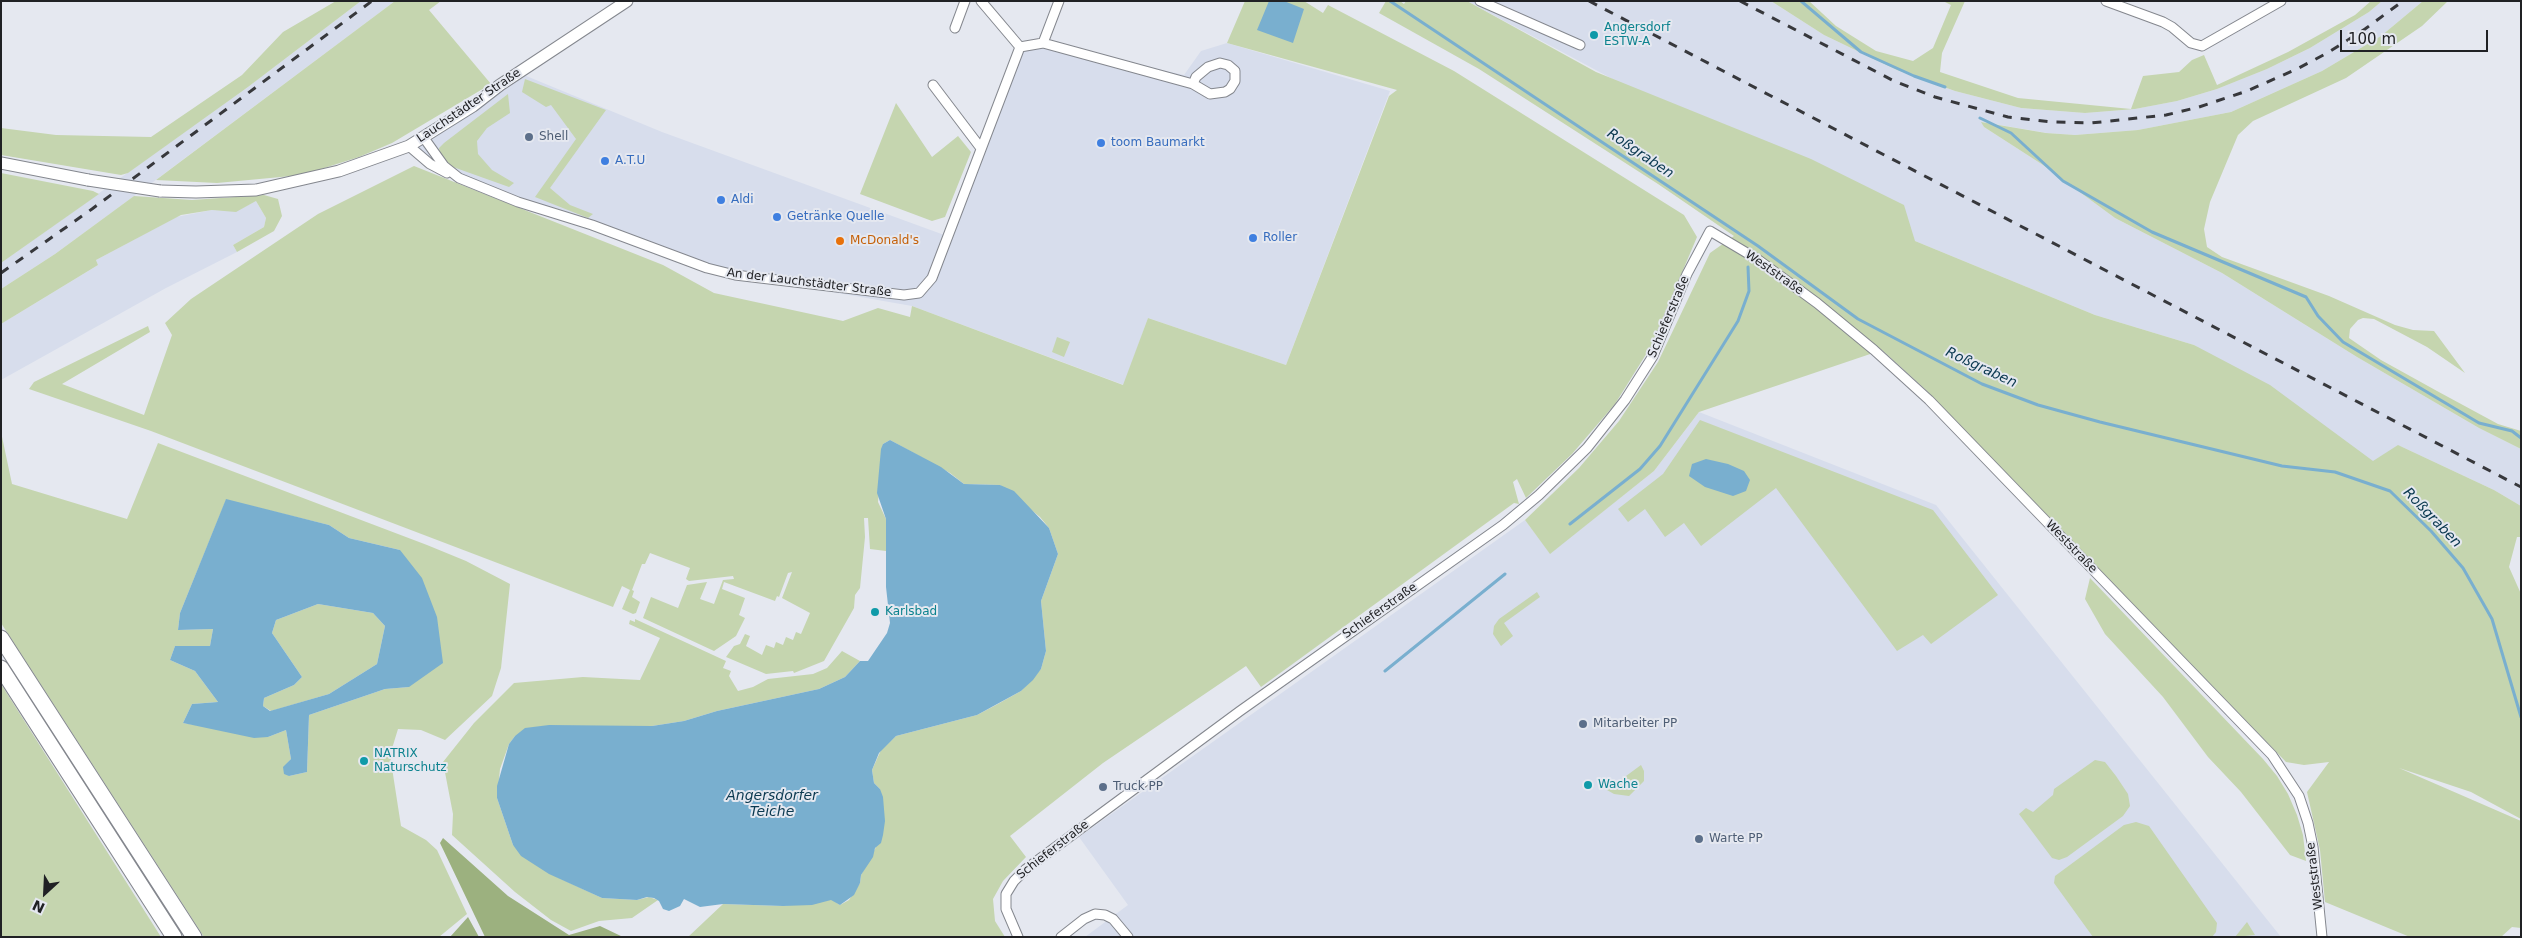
<!DOCTYPE html>
<html>
<head>
<meta charset="utf-8">
<style>
  body { margin:0 }
  #map { position:relative; width:2522px; height:938px; overflow:hidden; background:#e5e8f0; font-family:"DejaVu Sans",sans-serif }
  canvas { display:block }
  .frame { position:absolute; inset:0; border:2px solid #202124; pointer-events:none }
  .north { position:absolute; left:20px; top:868px; width:50px; height:50px; -webkit-text-stroke:4px #e5e8f0; paint-order:stroke; rotate:205deg; font-size:14px; font-weight:700; line-height:20px; text-align:center; color:#202124 }
  .north::after { content:''; display:block; margin:auto; width:18px; height:22px; background:#202124; clip-path:polygon(50% 0,100% 100%,50% 72%,0 100%) }
  .scale { position:absolute; left:2340px; top:30px; width:148px; height:22px; box-sizing:border-box; border:2px solid #202124; border-top:0; padding-left:6px; font-size:15px; line-height:18px; white-space:nowrap; color:#202124; -webkit-text-stroke:4px #e5e8f0; paint-order:stroke }
</style>
</head>
<body>
<div id="map">
<canvas width="2522" height="938"></canvas>
<div class="frame"></div>
<div class="north">N</div>
<div class="scale">100 m</div>
</div>
<script>
const ctx = document.querySelector('canvas').getContext('2d');
ctx.lineJoin = 'round';
function fillPath(path, color) { ctx.fillStyle = color; ctx.fill(path, 'evenodd'); }
const poly = rows => new Path2D(rows.map(r => 'M' + r).join(''));
function stroke(path, color, width, dash) { ctx.strokeStyle = color; ctx.lineWidth = width; ctx.lineCap = dash ? 'butt' : 'round'; ctx.setLineDash(dash || []); ctx.stroke(path); }
function write(font, color, halo, rows, align = 'center') {
  ctx.font = font + ' "DejaVu Sans",sans-serif'; ctx.lineWidth = 4; ctx.setLineDash([]); ctx.textBaseline = 'middle'; ctx.strokeStyle = halo; ctx.fillStyle = color; for (const [text, x, y, turn = 0] of rows) {
    ctx.save(); ctx.translate(x, y); ctx.rotate((+turn || 0) * Math.PI / 180); ctx.textAlign = isNaN(turn) ? turn : align; if (halo) ctx.strokeText(text, 0, 0); ctx.fillText(text, 0, 0); ctx.restore();
  }
}
const built = poly([
  [361,1,395,1,145,188,55,254,1,289,1,263,248,87],
  [1467,1,1771,1,1824,35,1897,70,1955,91,2021,108,2085,113,2135,109,2177,101,2217,89,2267,69,2310,48,2369,12,2382,1,2423,1,2381,36,2322,71,2231,112,2138,130,2075,135,2047,133,1982,122,1984,127,2043,165,2115,218,2222,273,2357,357,2479,428,2521,449,2521,506,2494,490,2400,446,2502,570,2194,345,2095,315,1915,241],
  [1043,43,1184,75,1201,51,1227,43,1390,91,1286,365,1148,318,1124,385,912,306,735,275,518,202,444,166,409,146,519,73,662,132,947,236,1020,47],
  [256,201,266,218,264,227,233,245,237,252,166,288,1,380,1,324,98,265,96,260,176,217,212,210,236,211],
  [1699,412,1936,505,2281,937,1085,937,1128,905,1079,837,1525,520,1550,553,1654,471]
]);
const green = poly([
  [336,1,361,1,248,87,128,173,121,175,1,155,1,128,56,135,151,137,242,75,283,32],
  [395,1,441,1,429,10,491,84,392,143,359,157,302,175,217,183,156,180],
  [1245,1,1304,1,1323,13,1328,5,1454,71,1684,215,1697,237,1650,348,1615,404,1572,454,1526,498,1517,479,1513,482,1519,504,1514,503,1261,687,1246,666,1103,763,1010,836,1026,857,1003,881,993,899,995,921,1005,937,688,937,723,904,783,906,831,899,840,905,849,900,860,883,861,875,876,847,880,789,874,783,872,770,881,750,896,736,977,715,996,705,1021,691,1041,669,1046,651,1041,601,1058,554,1049,528,1040,517,1000,485,964,484,950,473,890,440,883,444,878,502,886,519,886,551,870,549,868,518,864,518,865,537,860,588,855,595,854,608,824,661,794,673,793,671,766,674,726,657,734,646,740,644,745,634,750,636,746,646,762,655,766,645,774,648,776,642,783,645,786,637,793,640,796,632,801,634,810,613,782,598,792,572,788,573,779,597,777,596,775,601,724,582,722,589,745,598,739,615,745,618,736,636,714,651,643,618,651,597,678,608,687,585,707,582,700,599,714,604,723,580,734,579,733,576,689,581,686,579,690,568,650,553,645,564,642,564,632,590,634,591,632,597,640,602,636,613,633,614,622,609,630,590,622,586,613,607,151,431,29,389,34,382,148,326,150,332,62,384,144,415,172,335,165,323,191,299,318,214,414,166,663,265,714,293,843,321,878,308,910,317,912,306,1123,385,1148,318,1286,365,1389,96,1397,90,1227,43],
  [1386,1,1400,1,1404,4,1406,1,1467,1,1596,72,1811,159,1904,205,1915,241,2095,315,2194,345,2270,385,2373,461,2398,445,2494,490,2521,506,2521,537,2517,537,2509,567,2521,594,2521,819,2471,792,2399,768,2521,821,2521,928,2512,927,2501,937,2410,937,2325,902,2320,850,2307,792,2329,762,2304,765,2286,762,1927,391,1882,350,1699,412,1654,471,1550,554,1525,520,1579,468,1619,421,1658,362,1710,253,1734,236,1658,184,1479,69,1379,13],
  [1771,1,1809,1,1836,26,1876,51,1913,61,1933,48,1951,5,1943,1,1965,1,1942,53,1940,72,2018,98,2131,109,2143,76,2179,72,2192,60,2204,55,2217,85,2288,52,2355,15,2371,1,2382,1,2369,12,2310,48,2267,69,2217,89,2177,101,2135,109,2085,113,2021,108,1955,91,1897,70,1824,35],
  [2423,1,2448,1,2422,26,2346,78,2253,121,2238,135,2210,202,2204,229,2207,247,2222,257,2329,296,2395,325,2413,330,2434,331,2465,373,2427,347,2374,319,2363,318,2358,320,2350,329,2349,338,2381,360,2437,391,2498,424,2521,431,2521,449,2479,428,2357,357,2222,273,2115,218,2043,165,1984,127,1981,122,2046,133,2075,135,2138,130,2231,112,2322,71,2381,36],
  [525,79,606,110,550,188,570,205,593,214,588,218,535,197,576,139,551,105,546,107,522,92],
  [508,94,510,113,487,128,477,141,478,154,492,170,514,183,509,187,453,167,441,158,439,148,444,143],
  [896,103,932,157,958,136,971,152,945,217,932,221,860,194],
  [1,173,93,191,99,194,1,263],
  [264,195,278,199,282,216,274,231,237,252,233,245,264,227,266,218,256,201,236,212,212,210,181,215,96,260,98,265,1,324,1,289,55,254,134,196,192,200],
  [1057,337,1070,342,1064,357,1052,352],
  [1700,420,1933,510,1998,595,1931,644,1923,635,1897,651,1776,488,1701,546,1684,523,1665,537,1645,509,1628,522,1618,509,1663,474],
  [1,432,12,484,127,519,158,443,427,545,466,561,510,584,501,668,492,696,445,740,421,730,398,729,390,755,401,826,426,840,437,850,467,914,439,937,204,937,1,623],
  [226,500,329,525,349,538,400,550,409,687,385,689,309,715,307,772,289,776,284,767,291,759,286,730,268,737,183,723,192,704,218,702,195,671,170,660,175,646,210,646,213,629,178,630,180,613],
  [2090,578,2263,759,2277,776,2288,794,2297,815,2303,835,2306,861,2290,855,2241,792,2208,757,2163,697,2105,634,2085,599],
  [1537,592,1540,597,1504,623,1513,636,1501,646,1493,634,1494,626,1499,619],
  [318,604,373,613,385,626,377,664,329,694,271,711,263,706,264,698,294,685,302,677,272,633,276,620],
  [635,619,726,661,723,668,731,671,729,676,738,691,753,687,768,679,813,674,827,668,842,651,860,661,845,677,819,689,717,711,684,721,652,726,609,727,515,736,509,744,500,769,497,798,513,845,557,877,602,898,637,900,649,897,658,900,632,918,599,921,571,931,551,920,515,892,452,835,453,814,443,762,474,723,514,683,583,677,640,680,660,638,629,624,630,620,635,622],
  [1,684,161,937,1,937],
  [2095,760,2105,762,2116,776,2128,794,2130,806,2123,816,2067,857,2059,860,2052,858,2019,814,2026,808,2033,812,2053,795,2054,789],
  [1641,765,1644,771,1644,781,1629,796,1614,794,1607,790],
  [2136,822,2149,826,2217,923,2216,932,2212,937,2093,937,2054,883,2055,876,2124,825],
  [2247,922,2255,935,2235,937]
]);
const forest = poly([
  [443,838,508,896,569,935,600,926,623,937,485,937,440,843],
  [468,917,479,937,450,937]
]);
const water = poly([
  [1269,1,1284,1,1304,9,1293,43,1257,30],
  [890,440,941,467,964,484,1000,485,1014,491,1049,528,1058,554,1041,601,1046,651,1041,669,1033,680,1021,691,977,715,896,736,879,753,872,770,874,783,880,789,883,797,885,821,883,835,881,843,875,848,873,857,861,875,860,883,854,895,840,905,831,900,812,905,783,906,723,904,700,907,684,899,680,906,669,911,663,909,659,901,654,898,647,897,637,900,602,898,549,874,521,856,513,845,497,798,497,786,509,744,515,736,525,728,549,725,652,726,684,721,717,711,819,689,845,677,860,661,868,661,887,633,890,623,886,587,886,519,877,493,881,449,883,444],
  [1706,459,1728,464,1744,471,1750,480,1746,491,1733,496,1705,487,1689,476,1692,464],
  [226,499,329,525,349,538,400,550,422,578,437,617,443,663,409,687,385,689,309,715,307,772,289,776,284,774,283,767,291,759,286,730,268,737,254,738,183,723,192,704,218,702,195,671,170,660,175,646,210,646,213,629,178,630,180,613],
  [318,604,373,613,385,626,377,664,329,694,270,711,263,706,264,698,294,685,302,677,272,633,276,620]
]);
const stream = poly([
  [1390,1,1758,246,1858,319,1982,384,2038,405,2100,422,2282,466,2335,472,2390,491,2431,531,2463,568,2492,619,2521,717],
  [1801,1,1861,52,1914,76,1945,87],
  [1980,118,2011,133,2063,181,2152,232,2306,297,2318,316,2343,342,2479,423,2512,431,2521,438],
  [1570,524,1640,469,1660,446,1738,321,1749,291,1748,267],
  [1385,671,1505,574]
]);
const street = poly([
  [981,1,1020,47],
  [1480,1,1580,45],
  [2106,1,2163,22,2172,27,2191,43,2202,46,2281,1],
  [955,28,965,1],
  [1043,43,1059,1],
  [933,85,980,147],
  [424,138,444,166,459,178,518,202,592,225,707,268,735,275,904,295,919,293,932,278,1020,47,1043,43,1193,84,1210,94,1225,92,1230,89,1235,81,1235,71,1228,65,1220,63,1208,67,1196,77,1193,84],
  [409,146,430,164,447,173],
  [1018,937,1006,909,1006,894,1014,881,1026,869,1240,711,1503,525,1539,495,1587,448,1625,400,1653,356,1687,274,1710,231,1757,259,1817,303,1874,350,1929,400,2272,755,2299,796,2308,823,2313,847,2322,937],
  [1061,937,1084,919,1095,914,1105,915,1113,919,1128,937]
]);
const secondary = poly([
  [1,163,88,180],
  [160,191,196,192,256,190,339,171,409,146,473,106,500,85,627,1]
]);
const highway = poly([
  [1,638,194,937],
  [1,668,174,937]
]);
const rail = poly([
  [1589,1,2521,487],
  [1740,1,1894,81,1935,97,2008,117,2052,122,2091,123,2166,115,2199,107,2247,91,2297,69,2329,52,2365,29,2403,1],
  [1,273,92,209,372,1]
]);
const secondaryBridge = poly([
  [88,180,160,191]
]);
const markers = [
  [1594,35,5,"#0f9aa8"],
  [529,137,5,"#5c6f8a"],
  [1101,143,5,"#3f7fe0"],
  [605,161,5,"#3f7fe0"],
  [721,200,5,"#3f7fe0"],
  [777,217,5,"#3f7fe0"],
  [1253,238,5,"#3f7fe0"],
  [840,241,5,"#e8710a"],
  [875,612,5,"#0f9aa8"],
  [1583,724,5,"#5c6f8a"],
  [364,761,5,"#0f9aa8"],
  [1588,785,5,"#0f9aa8"],
  [1103,787,5,"#5c6f8a"],
  [1699,839,5,"#5c6f8a"]
];
const cultureNames = [
  ["Angersdorf",1604,28],
  ["ESTW-A",1604,42],
  ["Karlsbad",885,612],
  ["NATRIX",374,754],
  ["Naturschutz",374,768],
  ["Wache",1598,785]
];
const streetNames = [
  ["Lauchstädter Straße",469,106,-34],
  ["Weststraße",1774,273,35],
  ["An der Lauchstädter Straße",809,283,7],
  ["Schieferstraße",1669,317,-67],
  ["Weststraße",2071,547,46],
  ["Schieferstraße",1380,611,-35],
  ["Schieferstraße",1053,850,-38],
  ["Weststraße",2315,876,-97]
];
const serviceNames = [
  ["Shell",539,137],
  ["Mitarbeiter PP",1593,724],
  ["Truck PP",1113,787],
  ["Warte PP",1709,839]
];
const shopNames = [
  ["toom Baumarkt",1111,143],
  ["A.T.U",615,161],
  ["Aldi",731,200],
  ["Getränke Quelle",787,217],
  ["Roller",1263,238]
];
const foodNames = [
  ["McDonald's",850,241]
];
const waterNames = [
  ["Roßgraben",1640,154,34],
  ["Roßgraben",1981,368,25],
  ["Roßgraben",2432,518,46],
  ["Angersdorfer",772,796],
  ["Teiche",772,812]
];
fillPath(built, '#d7ddec');
fillPath(green, '#c5d5af');
fillPath(forest, '#9cb17f');
fillPath(water, '#79afcf');
stroke(stream, '#79afcf', 3);
stroke(street, '#84878e', 11);
stroke(secondary, '#84878e', 13);
stroke(highway, '#84878e', 17);
stroke(street, '#fff', 9);
stroke(secondary, '#fff', 11);
stroke(highway, '#fff', 15);
stroke(rail, '#37383c', 3, [9, 9]);
stroke(secondaryBridge, '#84878e', 13, []);
stroke(secondaryBridge, '#fff', 11);
for (const [x, y, r, color] of markers) { const dot = new Path2D(); dot.arc(x, y, r, 0, 2 * Math.PI); ctx.fillStyle = color; ctx.fill(dot); stroke(dot, '#e5e8f0', 2); }
write('12px', '#0d838f', '#e5e8f0', cultureNames, 'left');
write('12px', '#202124', '#e5e8f0', streetNames);
write('12px', '#4e5e75', '#e5e8f0', serviceNames, 'left');
write('12px', '#366cbe', '#e5e8f0', shopNames, 'left');
write('12px', '#c56008', '#e5e8f0', foodNames, 'left');
write('italic 14px', '#0b3950', '#e5e8f0', waterNames);
</script>
</body>
</html>
